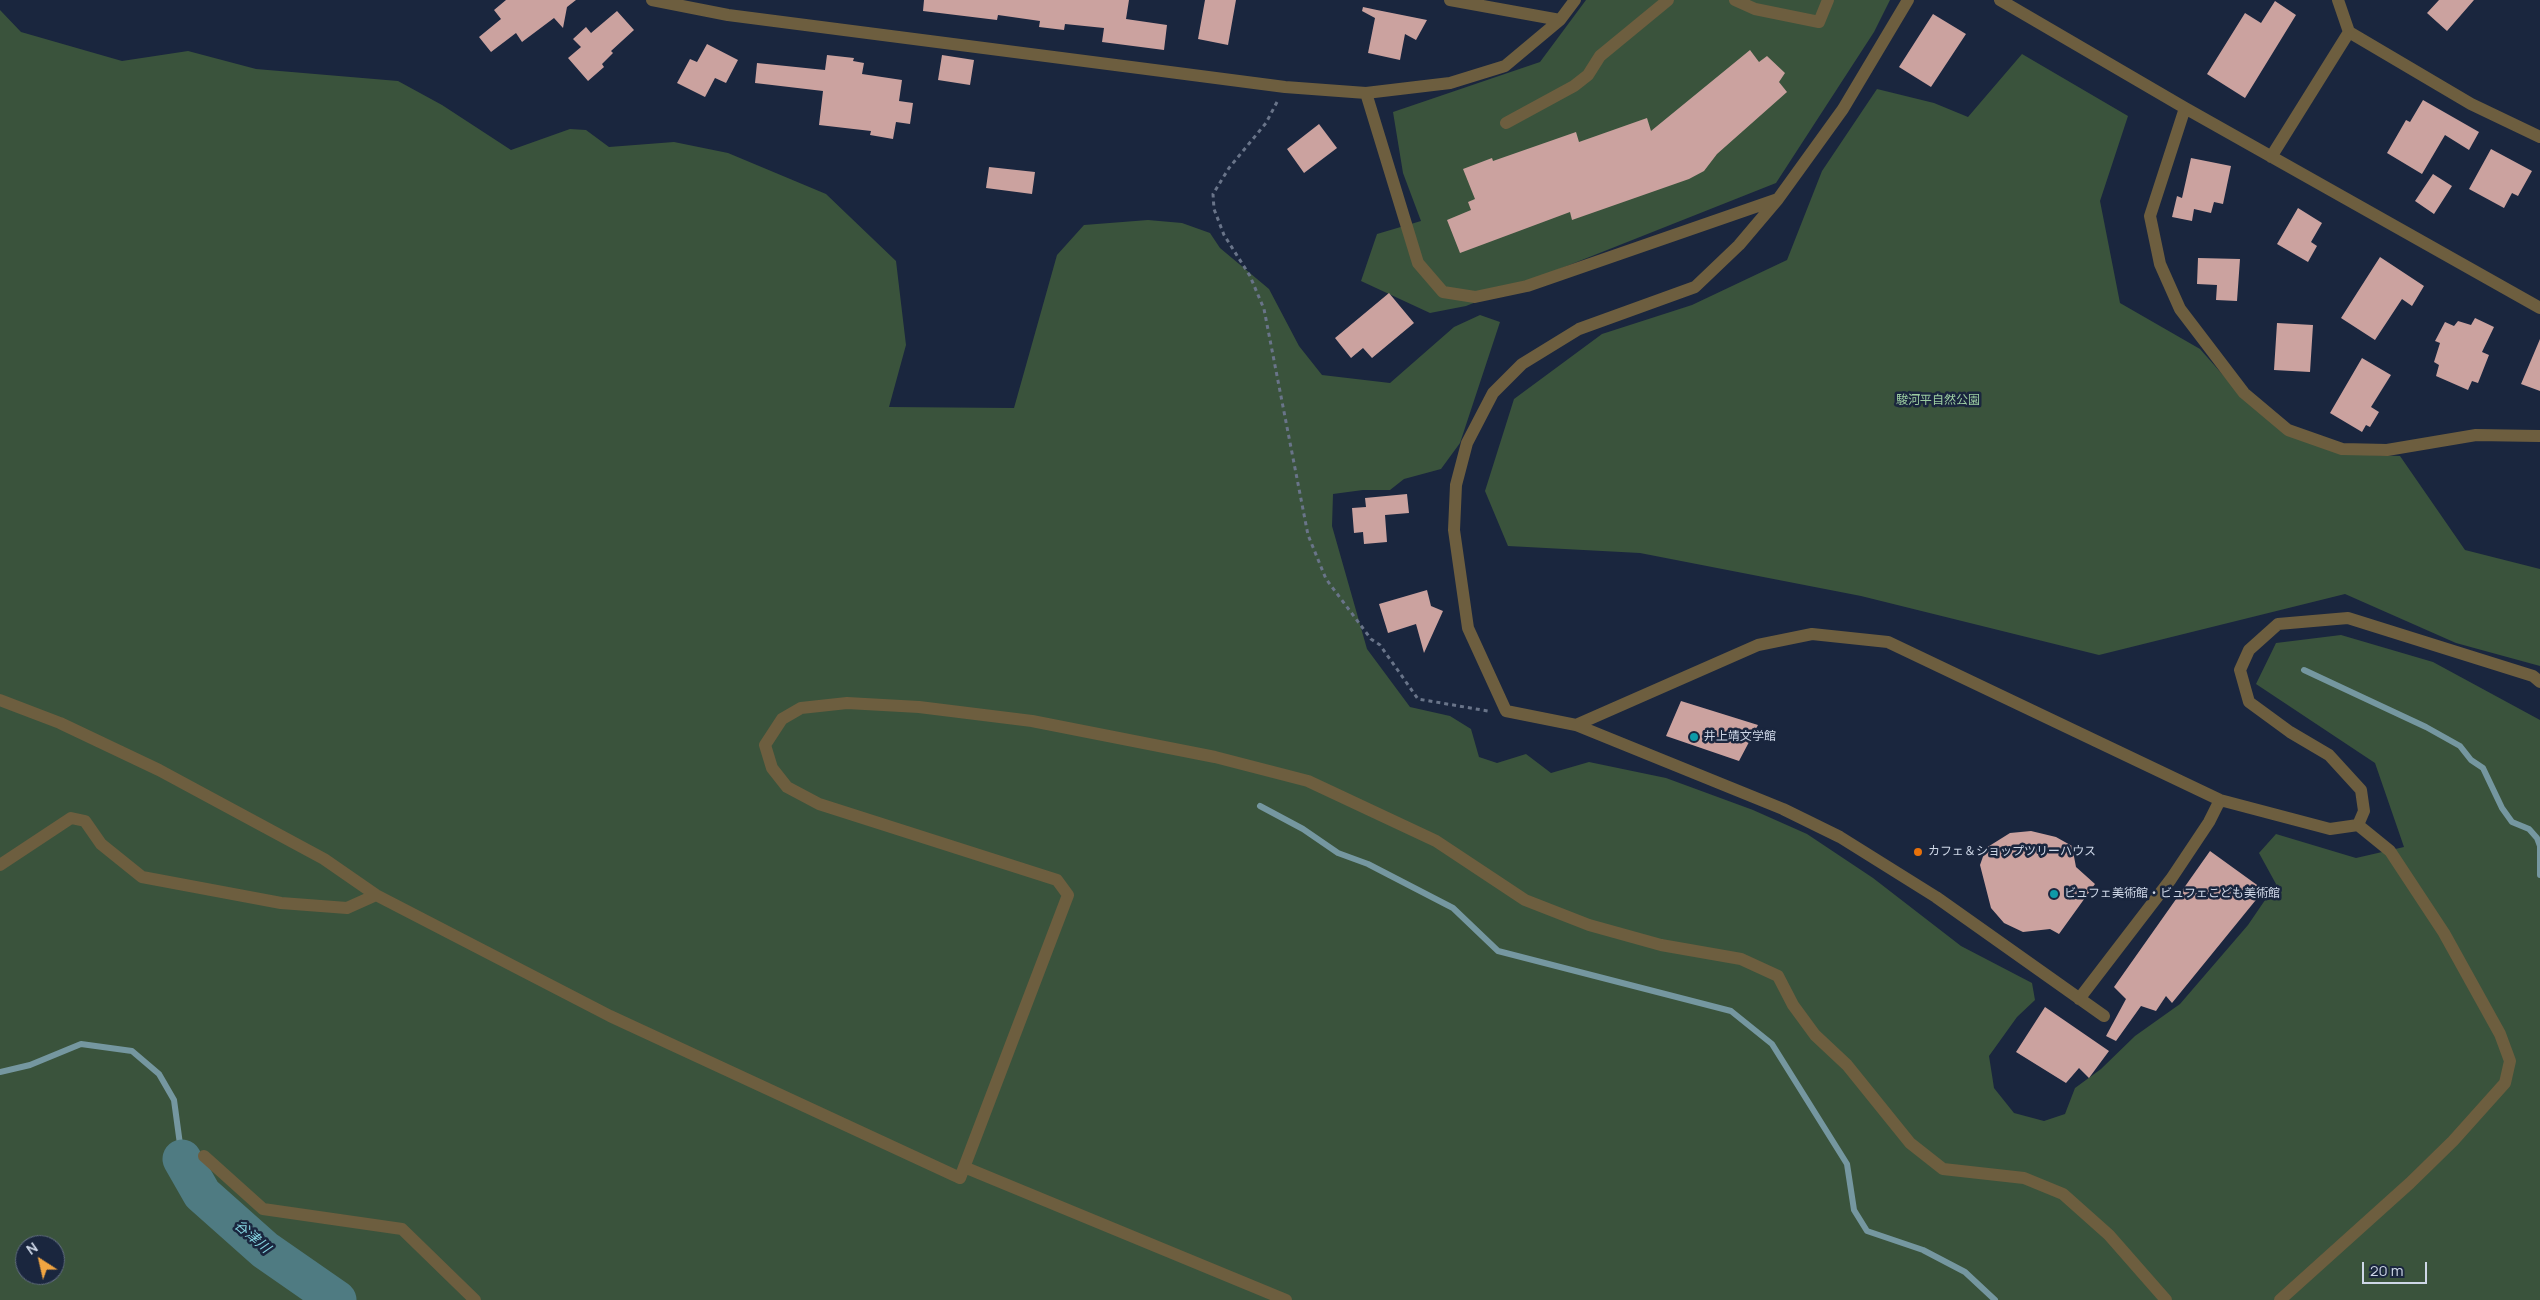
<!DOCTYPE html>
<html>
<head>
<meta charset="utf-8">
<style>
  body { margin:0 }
  #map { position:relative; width:2540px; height:1300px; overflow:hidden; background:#1a263e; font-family:Manrope,sans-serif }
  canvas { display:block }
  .north { position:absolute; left:15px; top:1235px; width:50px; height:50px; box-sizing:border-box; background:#1a263e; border:1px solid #626d82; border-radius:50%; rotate:325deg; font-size:14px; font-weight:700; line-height:20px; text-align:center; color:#ced7e7 }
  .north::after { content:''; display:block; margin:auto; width:18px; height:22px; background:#f2a541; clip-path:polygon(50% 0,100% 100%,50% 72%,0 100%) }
  .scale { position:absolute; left:2362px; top:1262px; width:65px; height:22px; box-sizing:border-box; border:2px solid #ced7e7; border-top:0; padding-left:6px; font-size:15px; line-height:18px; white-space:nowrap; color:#ced7e7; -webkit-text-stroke:4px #1a263e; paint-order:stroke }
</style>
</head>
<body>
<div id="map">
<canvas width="2540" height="1300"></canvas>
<div class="north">N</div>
<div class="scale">20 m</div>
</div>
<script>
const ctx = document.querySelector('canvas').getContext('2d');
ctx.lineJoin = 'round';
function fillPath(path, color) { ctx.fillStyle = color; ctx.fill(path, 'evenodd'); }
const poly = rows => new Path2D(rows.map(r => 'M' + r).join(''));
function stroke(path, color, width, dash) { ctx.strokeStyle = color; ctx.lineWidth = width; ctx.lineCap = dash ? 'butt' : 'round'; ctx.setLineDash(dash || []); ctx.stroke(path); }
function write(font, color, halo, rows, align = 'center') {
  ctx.font = font + ' Manrope,"Noto Sans JP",sans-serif'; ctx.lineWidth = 5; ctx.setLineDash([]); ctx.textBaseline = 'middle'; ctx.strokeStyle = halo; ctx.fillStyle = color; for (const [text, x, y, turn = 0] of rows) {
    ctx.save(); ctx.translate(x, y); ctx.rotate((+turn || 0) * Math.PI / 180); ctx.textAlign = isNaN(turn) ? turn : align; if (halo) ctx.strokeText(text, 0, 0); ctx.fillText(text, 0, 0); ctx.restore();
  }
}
const forest = poly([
  [1586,0,1890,0,1874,32,1776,183,1466,306,1430,313,1361,281,1377,234,1421,221,1403,173,1393,112,1540,62],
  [0,10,21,32,122,61,188,51,256,69,398,81,442,105,511,150,570,129,586,130,609,147,674,142,728,153,826,194,896,261,906,345,889,407,1014,408,1057,255,1084,225,1148,220,1182,223,1210,233,1220,248,1269,289,1299,346,1322,375,1390,383,1454,327,1480,315,1500,322,1460,443,1441,469,1404,479,1390,490,1363,490,1333,494,1332,526,1367,649,1410,707,1450,716,1471,729,1479,757,1497,763,1526,754,1551,773,1589,762,1666,778,1753,810,1807,834,1873,878,1961,946,2032,983,2035,1000,2017,1017,1989,1056,1994,1088,2014,1113,2044,1121,2065,1114,2075,1088,2101,1069,2135,1036,2180,1004,2248,925,2276,884,2259,853,2276,834,2356,858,2404,847,2375,763,2256,684,2276,643,2341,635,2433,662,2540,720,2540,1300,0,1300],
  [25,1245,55,1245,55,1275,25,1275],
  [2022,54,2128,116,2100,201,2120,303,2200,349,2245,400,2341,454,2400,456,2465,550,2540,569,2540,666,2456,643,2345,594,2099,655,1861,596,1640,553,1508,546,1485,491,1514,399,1602,334,1692,305,1787,260,1822,171,1877,89,1934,103,1968,117]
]);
const stream = poly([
  [2304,670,2426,727,2460,746,2471,760,2483,768,2502,808,2512,822,2529,829,2537,838,2540,846,2540,875],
  [1260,806,1303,829,1338,853,1368,864,1453,908,1498,951,1731,1011,1772,1044,1847,1164,1854,1210,1867,1231,1923,1250,1965,1272,1995,1300],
  [0,1072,30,1065,81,1044,132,1051,159,1074,174,1100,182,1159]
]);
const river = poly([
  [182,1159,202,1194,265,1250,337,1300]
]);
const building = poly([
  [506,0,576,0,567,7,563,28,554,18,522,42,516,33,491,52,479,37,501,19,494,10],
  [924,0,1129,0,1126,19,1167,25,1164,50,1102,42,1104,28,1065,24,1064,30,1039,27,1040,21,998,15,997,20,923,11],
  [1205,0,1236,0,1228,45,1198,39],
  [2439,0,2474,0,2447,31,2427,13],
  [2275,1,2296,15,2245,98,2207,74,2245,13,2261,23],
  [1363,7,1377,10,1427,20,1416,40,1405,34,1400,60,1368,53,1375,18,1362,11],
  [617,11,634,30,611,51,613,53,602,64,604,67,588,81,568,58,581,47,573,39,586,27,591,33],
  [1933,14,1966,34,1931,87,1899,67],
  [707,44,738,60,726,83,715,78,705,97,677,83,690,59,697,62],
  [1750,50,1759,62,1767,56,1785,73,1779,82,1787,92,1717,154,1704,171,1689,179,1572,220,1570,212,1460,253,1447,220,1471,210,1468,202,1475,199,1463,169,1492,158,1493,161,1576,132,1579,142,1647,118,1651,131],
  [827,55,854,58,853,61,864,63,862,74,902,80,899,101,913,103,910,124,896,122,893,139,870,135,871,131,819,125,823,91,755,83,757,63,825,70],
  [942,55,974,60,970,85,938,80],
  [2423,100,2479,132,2469,150,2445,135,2422,174,2387,153,2406,120,2410,122],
  [1319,124,1337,148,1304,173,1287,149],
  [2491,149,2532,171,2518,196,2512,193,2504,208,2469,189],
  [2191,158,2231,166,2223,204,2214,202,2211,213,2194,209,2192,221,2172,217,2177,196,2182,198],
  [989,167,1035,172,1032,194,986,188],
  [2433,174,2452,186,2434,214,2415,201],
  [2298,208,2322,223,2311,242,2317,246,2308,262,2277,244],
  [2380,257,2424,286,2412,306,2402,299,2375,340,2341,318],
  [2198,258,2240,259,2237,301,2216,300,2217,285,2197,284],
  [1389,293,1414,323,1372,358,1363,348,1351,358,1335,338],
  [2475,318,2494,327,2482,352,2489,355,2478,383,2472,381,2468,390,2436,376,2439,365,2434,362,2440,343,2435,341,2445,322,2454,326,2458,321,2471,325],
  [2277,323,2313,325,2310,372,2274,370],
  [2540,339,2540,391,2521,384],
  [2362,358,2391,375,2371,407,2379,412,2370,427,2366,425,2362,432,2330,413],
  [1407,494,1409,513,1385,515,1387,542,1364,544,1363,532,1354,533,1352,508,1366,507,1365,498],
  [1427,590,1431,606,1443,611,1424,653,1416,624,1388,633,1379,604],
  [1681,701,1758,725,1739,761,1666,736],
  [2031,831,2056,837,2072,846,2076,867,2095,884,2059,934,2050,929,2023,932,2004,923,1991,908,1980,865,1986,848,2010,833],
  [2210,851,2264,890,2172,1003,2166,996,2156,1011,2141,1006,2116,1041,2106,1036,2126,999,2114,987],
  [2045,1007,2109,1051,2089,1078,2079,1068,2066,1083,2016,1052]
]);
const path = poly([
  [1277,102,1266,123,1229,168,1213,194,1214,209,1224,235,1250,276,1264,309,1308,535,1326,579,1371,639,1380,645,1418,699,1488,711]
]);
const minor = poly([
  [652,0,728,15,1162,71,1285,87,1366,93,1450,83,1505,66,1560,20,1575,0],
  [1450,0,1560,20],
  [1735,0,1755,9,1819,22,1828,0],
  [1908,0,1843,109,1778,199,1739,245,1695,287,1579,329,1522,364,1493,393,1467,443,1456,485,1454,530,1468,628,1506,711,1576,725,1758,645,1812,634,1888,642,2220,800,2330,829,2358,825,2364,811,2361,790,2329,755,2290,732,2249,702,2240,670,2249,650,2278,624,2348,618,2533,676,2540,682],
  [2000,0,2185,108,2540,308],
  [2338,0,2349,32,2471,104,2540,137],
  [1366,93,1418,263,1443,292,1475,297,1527,286,1778,199],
  [2185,108,2150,216,2160,264,2180,309,2244,393,2288,430,2342,449,2387,450,2476,435,2540,436],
  [1506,123,1574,86,1588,75,1600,56,1668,0],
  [2271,157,2349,32],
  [0,700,60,723,159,770,324,859,376,895,610,1016,960,1178,1068,895,1057,880,819,804,787,787,772,768,765,745,782,719,801,708,847,703,919,707,1032,721,1215,757,1308,781,1436,841,1525,900,1589,925,1661,945,1741,959,1778,976,1793,1005,1815,1035,1847,1065,1910,1143,1943,1169,2024,1178,2063,1194,2109,1235,2166,1300],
  [1576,725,1783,809,1840,837,1936,897,2104,1016],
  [0,865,71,818,85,821,101,844,142,877,281,903,347,908,376,895],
  [2079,999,2171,879,2209,822,2220,800],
  [204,1156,263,1209,402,1229,475,1300],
  [964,1167,1286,1300],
  [2280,1300,2410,1183,2453,1141,2505,1083,2510,1061,2500,1034,2444,933,2390,851,2358,825]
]);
const markers = [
  [1694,737,5,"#0f9aa8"],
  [1918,852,5,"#e8710a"],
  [2054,894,5,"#0f9aa8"]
];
const parkNames = [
  ["駿河平自然公園",1938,401]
];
const poiNames = [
  ["井上靖文学館",1704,737],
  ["カフェ＆ショップツリーハウス",1928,852],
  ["ビュフェ美術館・ビュフェこども美術館",2064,894]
];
const waterNames = [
  ["谷津川",252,1237,41]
];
fillPath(forest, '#3a533c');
stroke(stream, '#7597a0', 6);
stroke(river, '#4f7b82', 39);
fillPath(building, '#cba29f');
stroke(path, '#697489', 3, [4, 4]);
stroke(minor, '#6d5e3f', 12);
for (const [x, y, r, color] of markers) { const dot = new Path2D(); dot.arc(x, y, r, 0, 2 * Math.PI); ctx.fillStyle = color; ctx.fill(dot); stroke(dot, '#1a263e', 2); }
write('12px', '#9dcda2', '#1a263e', parkNames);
write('12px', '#ced7e7', '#1a263e', poiNames, 'left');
write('italic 14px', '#83d2df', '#1a263e', waterNames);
</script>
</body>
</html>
